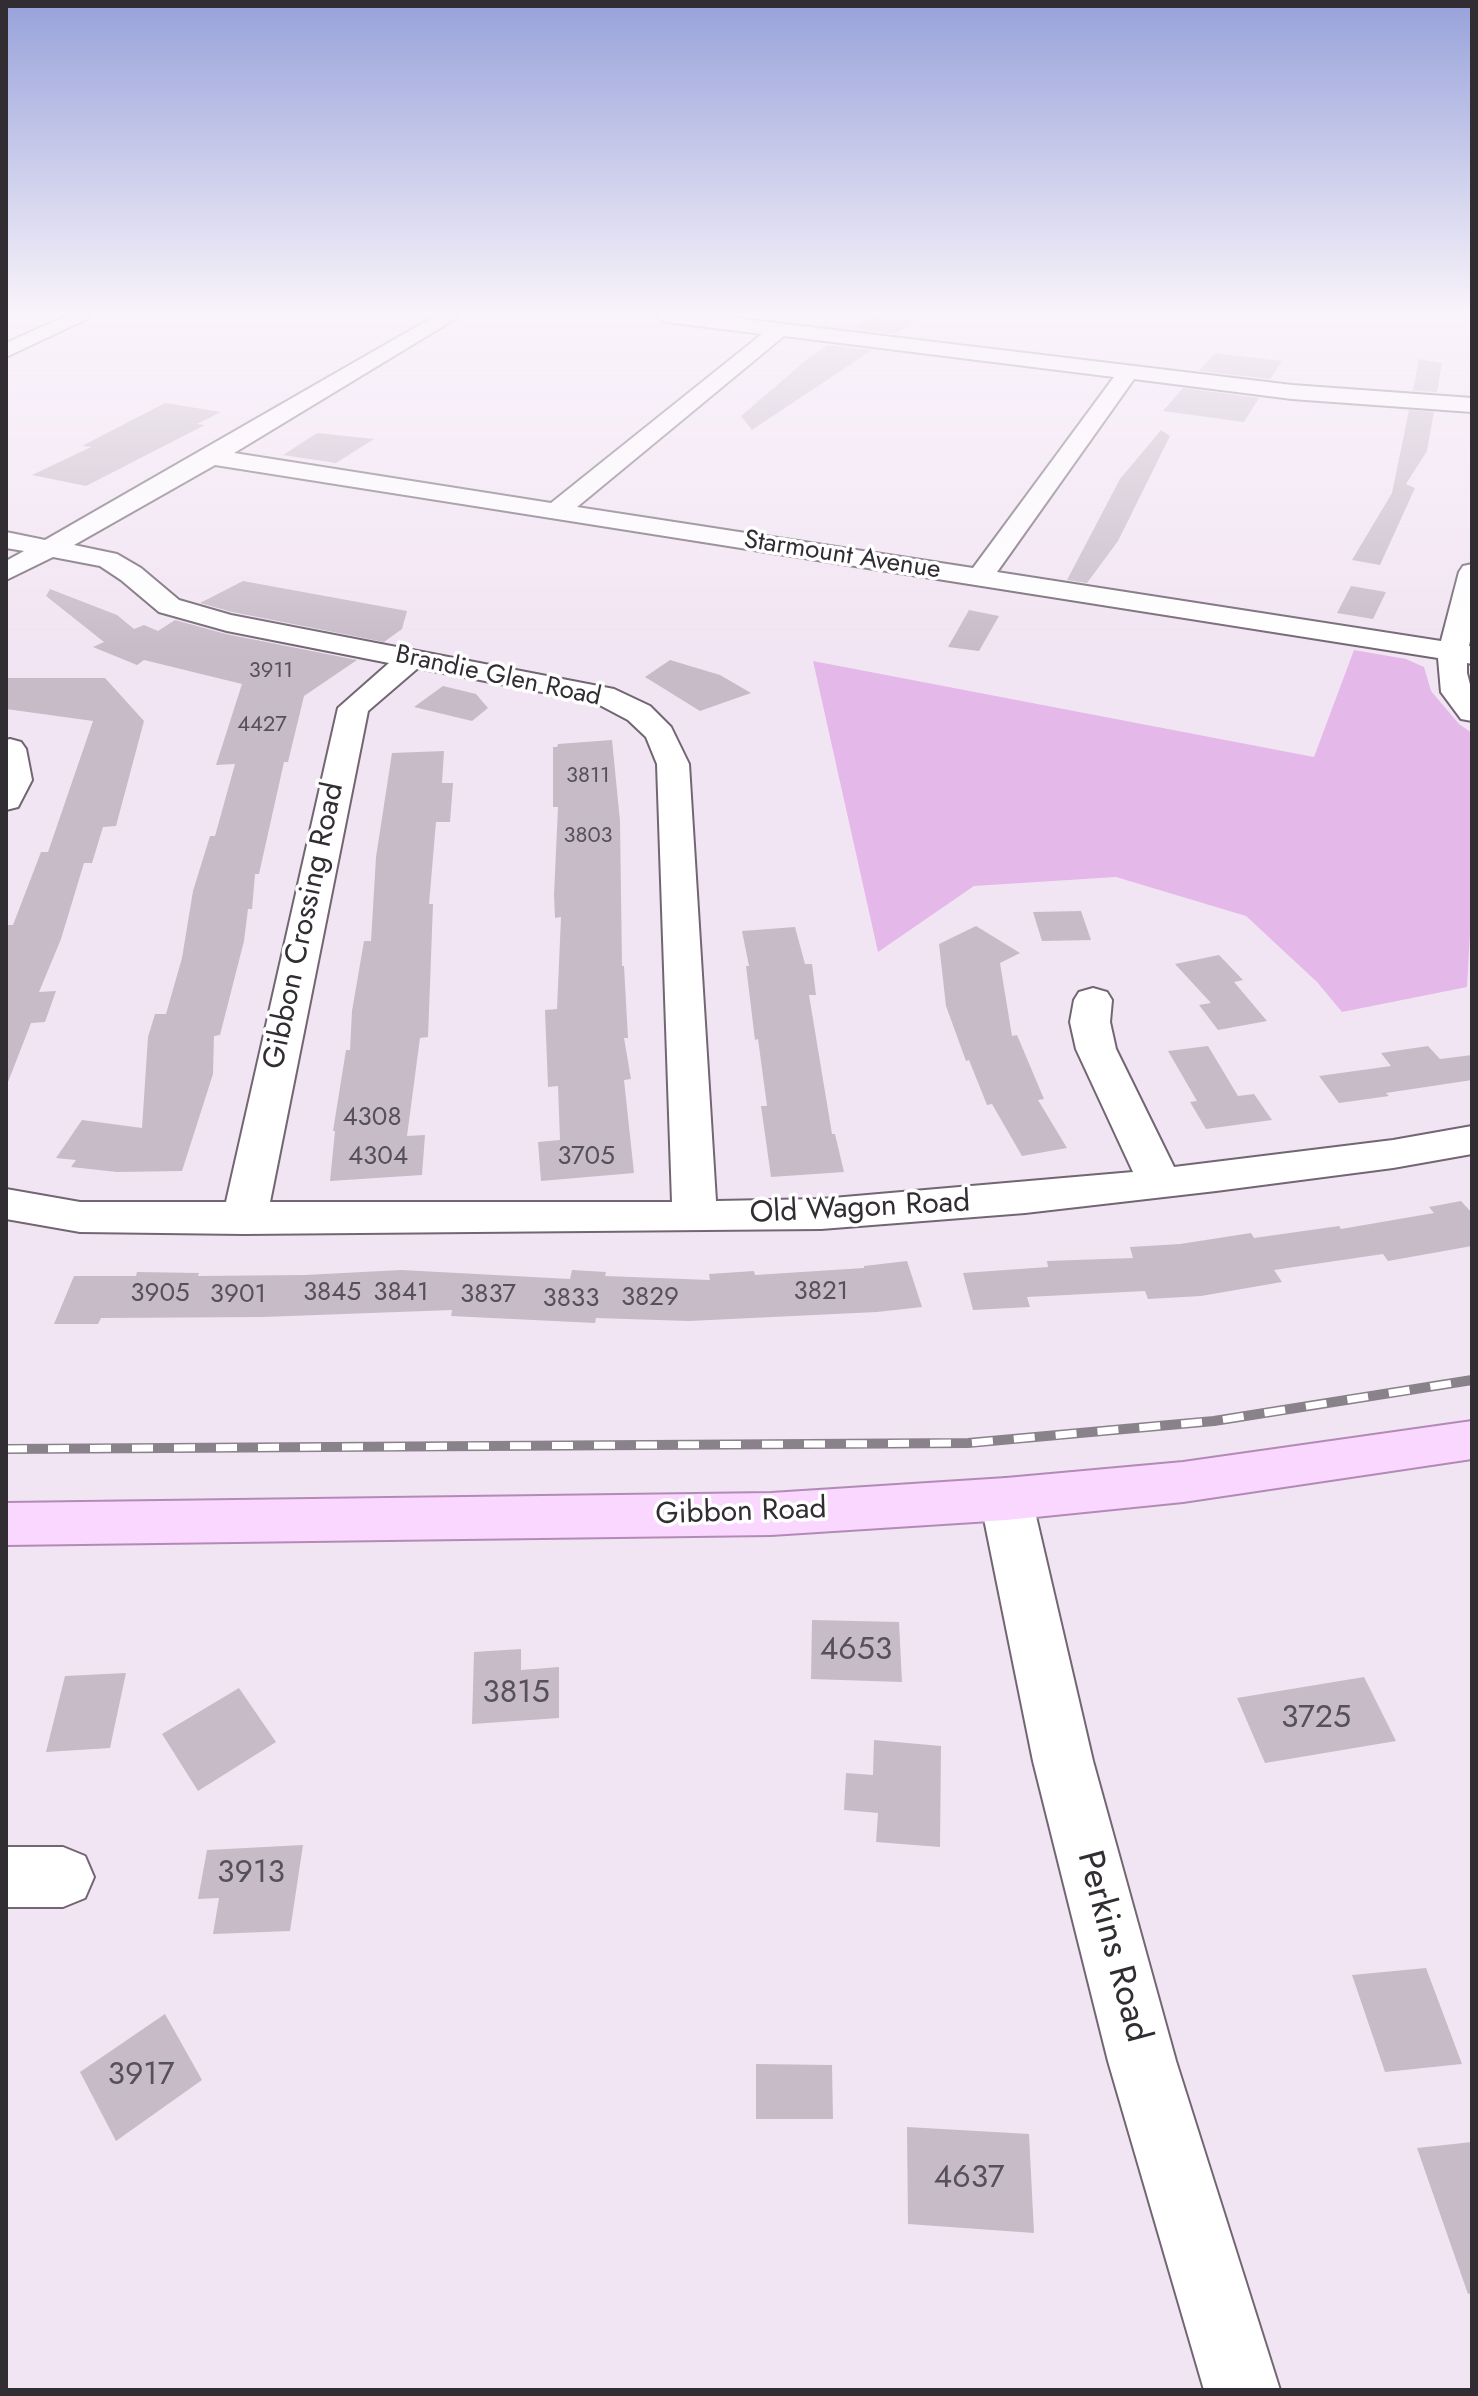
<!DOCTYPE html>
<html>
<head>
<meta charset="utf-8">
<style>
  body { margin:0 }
  #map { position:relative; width:1478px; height:2396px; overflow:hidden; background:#f2e5f3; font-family:Jost,sans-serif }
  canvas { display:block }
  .frame { position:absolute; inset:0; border:8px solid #312d32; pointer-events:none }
</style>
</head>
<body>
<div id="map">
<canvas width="1478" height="2396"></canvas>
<div class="frame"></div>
</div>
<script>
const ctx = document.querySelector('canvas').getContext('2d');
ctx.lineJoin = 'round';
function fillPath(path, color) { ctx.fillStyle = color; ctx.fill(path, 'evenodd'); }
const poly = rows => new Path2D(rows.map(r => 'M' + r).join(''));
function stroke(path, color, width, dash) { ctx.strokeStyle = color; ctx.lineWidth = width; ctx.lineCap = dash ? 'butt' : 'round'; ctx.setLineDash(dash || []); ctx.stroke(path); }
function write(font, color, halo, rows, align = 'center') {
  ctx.font = font + ' Jost,sans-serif'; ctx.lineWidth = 7; ctx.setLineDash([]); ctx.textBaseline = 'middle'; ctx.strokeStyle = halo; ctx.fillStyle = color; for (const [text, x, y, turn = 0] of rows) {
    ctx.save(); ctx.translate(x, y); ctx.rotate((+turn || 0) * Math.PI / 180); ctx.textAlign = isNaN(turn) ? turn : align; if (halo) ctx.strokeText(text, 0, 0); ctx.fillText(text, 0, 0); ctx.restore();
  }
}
const green = poly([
  [1354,650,1406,659,1424,667,1431,691,1459,724,1472,733,1472,898,1467,987,1342,1012,1317,982,1246,916,1116,877,974,886,878,952,813,661,1314,757]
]);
const building = poly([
  [873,316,878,316,917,321,896,334,853,329],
  [828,345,872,350,752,430,741,416,811,356],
  [1215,353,1282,361,1270,379,1199,371],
  [1419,359,1442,363,1437,392,1413,391],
  [1183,388,1259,398,1244,422,1163,411],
  [165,403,221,412,197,424,205,425,86,486,32,475,91,447,82,446],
  [1409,410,1434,412,1427,451,1406,484,1415,488,1380,565,1352,560,1392,493],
  [1161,430,1170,436,1118,541,1087,583,1067,580,1120,479],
  [317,433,374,439,336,463,283,455],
  [243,581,407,611,402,629,384,642,232,612,200,603],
  [1351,586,1386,592,1373,619,1337,613],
  [50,589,117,615,134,629,144,625,158,631,175,620,226,634,357,660,304,696,288,762,284,762,259,874,255,874,252,909,248,909,244,941,220,1035,214,1036,213,1074,182,1171,117,1172,71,1167,76,1160,56,1158,82,1120,142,1128,148,1037,155,1014,166,1014,182,958,193,891,210,836,215,836,235,764,216,765,242,684,144,660,137,665,93,647,104,642,46,596],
  [969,610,999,616,979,651,948,647],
  [670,660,720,675,751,693,700,711,645,677],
  [6,678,105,678,144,721,116,826,103,827,92,863,84,863,61,939,39,992,56,991,45,1022,31,1023,8,1082,6,925,13,925,41,852,48,852,93,721,6,709],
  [443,686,476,694,488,708,472,721,414,707],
  [612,740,620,821,622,966,624,966,628,1038,624,1038,631,1079,624,1080,634,1173,541,1181,538,1142,560,1140,558,1086,548,1087,545,1010,557,1009,561,917,555,918,554,895,558,807,553,807,553,747,557,747,558,744],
  [444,751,442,783,453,783,450,822,436,822,429,904,433,904,428,1037,420,1038,407,1136,425,1135,422,1175,330,1181,335,1131,333,1131,346,1050,350,1050,352,1011,364,941,371,941,376,857,392,753],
  [1081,911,1091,940,1042,941,1033,912],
  [976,926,1020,953,1000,963,1012,1036,1017,1035,1044,1099,1038,1100,1067,1148,1022,1156,992,1104,987,1105,969,1060,966,1061,946,1006,939,944],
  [795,927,805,964,812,964,816,995,809,995,832,1134,835,1134,844,1172,771,1177,761,1106,767,1106,758,1039,755,1040,746,966,749,966,742,931],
  [1219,955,1243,980,1234,982,1267,1021,1218,1030,1199,1005,1211,1003,1175,964],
  [1208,1046,1238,1096,1254,1094,1272,1120,1206,1129,1190,1102,1197,1101,1168,1051],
  [1428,1046,1440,1059,1472,1055,1472,1080,1386,1093,1389,1096,1339,1103,1319,1076,1391,1066,1381,1053],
  [1461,1201,1472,1213,1472,1246,1388,1261,1383,1254,1274,1270,1282,1282,1201,1296,1148,1299,1145,1291,1027,1297,1030,1307,973,1310,963,1273,1048,1267,1047,1261,1133,1258,1130,1247,1180,1244,1251,1233,1254,1238,1339,1226,1341,1229,1434,1213,1429,1207],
  [907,1261,922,1307,877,1312,689,1321,596,1318,595,1323,451,1316,452,1310,263,1317,101,1318,98,1324,54,1324,74,1276,136,1276,137,1272,199,1273,198,1276,305,1275,401,1270,570,1279,572,1270,606,1272,605,1276,710,1280,709,1274,754,1271,755,1275,864,1268,864,1266],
  [812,1620,899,1622,902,1682,811,1679],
  [521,1649,521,1670,559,1667,559,1718,472,1724,474,1652],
  [126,1673,110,1748,46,1752,65,1676],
  [1364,1677,1396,1741,1265,1763,1237,1698],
  [239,1688,276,1742,198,1791,162,1734],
  [874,1740,941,1746,940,1847,876,1842,878,1813,844,1810,846,1773,873,1775],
  [303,1845,290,1931,213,1934,219,1898,198,1899,207,1850],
  [1426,1968,1462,2064,1385,2072,1352,1975],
  [165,2014,202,2080,116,2141,80,2072],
  [756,2064,832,2065,833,2119,756,2119],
  [907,2127,1029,2134,1034,2233,908,2224],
  [1472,2142,1472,2293,1468,2294,1417,2148]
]);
const minor = poly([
  [66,316,93,316,6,357,6,343,66,316],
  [435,316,460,316,234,453,551,503,762,334,666,322,656,316,718,316,1292,385,1472,398,1472,412,1292,399,1134,379,997,572,1441,641,1459,572,1463,566,1472,564,1472,632,1469,646,1472,646,1472,664,1467,663,1467,673,1472,692,1472,721,1461,719,1441,692,1438,658,215,465,74,545,117,554,141,568,179,600,231,615,614,689,650,706,671,727,689,764,716,1201,821,1199,1133,1172,1076,1049,1070,1022,1074,1000,1079,992,1093,988,1107,992,1112,1000,1110,1022,1116,1049,1174,1167,1393,1140,1472,1126,1472,1154,1393,1168,1216,1191,1025,1213,821,1229,244,1234,80,1232,6,1219,6,1189,80,1202,226,1202,338,708,389,663,227,631,159,612,121,580,100,566,53,557,6,580,6,561,24,551,6,548,6,532,45,540,435,316],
  [784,336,1114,377,973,568,577,507,784,336],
  [418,668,594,702,628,720,646,737,657,764,672,1202,270,1202,368,711,418,668],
  [10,739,21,742,26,749,32,780,18,807,6,810,6,740,10,739],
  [1006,1478,1024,1484,1032,1499,1093,1761,1176,2061,1280,2390,1204,2390,1108,2061,1033,1761,980,1499,988,1484,1006,1478],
  [6,1847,63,1847,85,1856,94,1877,85,1898,63,1907,6,1907,6,1847]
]);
const major = poly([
  [1472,1421,1472,1459,1183,1502,1006,1520,771,1535,6,1545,6,1503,771,1493,1006,1478,1183,1462,1472,1421]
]);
const rail = poly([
  [6,1449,968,1443,1214,1421,1472,1380]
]);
const farNumbernames = [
  ["3911",271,672],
  ["4427",262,726],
  ["3811",588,777],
  ["3803",588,837]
];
const farStreetnames = [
  ["Starmount Avenue",842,556,9],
  ["Brandie Glen Road",498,677,12]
];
const numberNames = [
  ["4308",372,1119],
  ["4304",378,1158],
  ["3705",586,1158],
  ["3821",821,1293],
  ["3845",332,1294],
  ["3841",401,1294],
  ["3905",160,1295],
  ["3901",238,1296],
  ["3837",488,1296],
  ["3829",650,1299],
  ["3833",571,1300]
];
const streetNames = [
  ["Gibbon Crossing Road",305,926,-78],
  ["Old Wagon Road",860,1209,-3],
  ["Gibbon Road",741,1513,-2]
];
const nearNumbernames = [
  ["4653",856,1651],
  ["3815",516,1694],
  ["3725",1316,1719],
  ["3913",251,1874],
  ["3917",141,2076],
  ["4637",969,2179]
];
const nearStreetnames = [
  ["Perkins Road",1112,1947,75]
];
fillPath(green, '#e4b9e9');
fillPath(building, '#c7bbc8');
stroke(minor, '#716672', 4);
stroke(major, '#b18bb6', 4);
fillPath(minor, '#fff');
fillPath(major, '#fad7fe');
stroke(rail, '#8a828b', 10);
stroke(rail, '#fff', 7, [21]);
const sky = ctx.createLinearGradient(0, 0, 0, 652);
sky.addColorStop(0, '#97a2da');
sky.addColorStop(0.48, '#f9f3fa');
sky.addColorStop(1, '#f9f3fa00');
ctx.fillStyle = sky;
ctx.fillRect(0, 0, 1478, 652);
write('22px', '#565058', null, farNumbernames);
write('26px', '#312d32', '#fff', farStreetnames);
write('26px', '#565058', null, numberNames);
write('30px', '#312d32', '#fff', streetNames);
write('32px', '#565058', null, nearNumbernames);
write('36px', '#312d32', '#fff', nearStreetnames);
</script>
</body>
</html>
